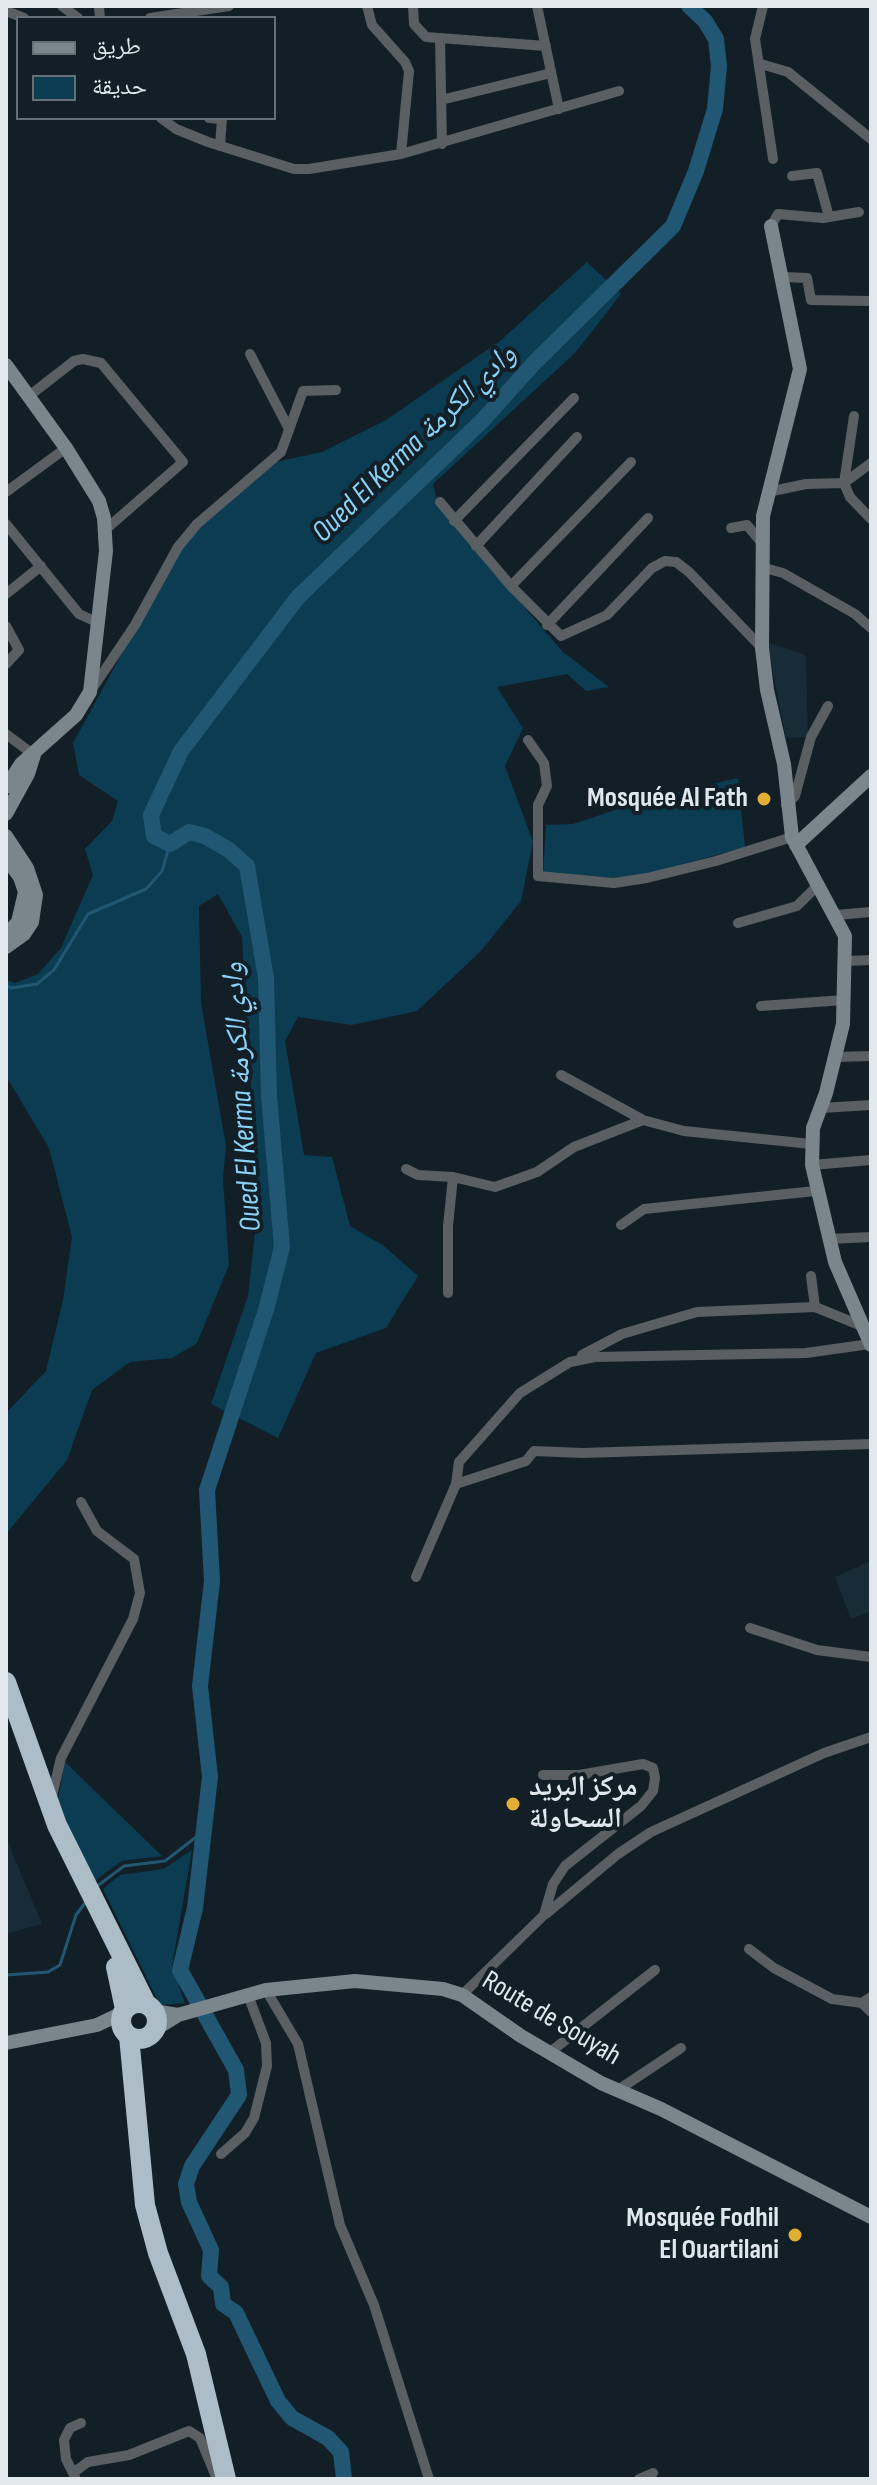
<!DOCTYPE html>
<html>
<head>
<meta charset="utf-8">
<style>
  body { margin:0 }
  #map { position:relative; width:877px; height:2485px; overflow:hidden; background:#121f27; font-family:"Sofia Sans Condensed","Noto Naskh Arabic",sans-serif }
  canvas { display:block }
  .frame { position:absolute; inset:0; border:8px solid #e0e8ee; pointer-events:none }
  .legend { position:absolute; left:16px; top:16px; width:260px; height:104px; box-sizing:border-box; background:#121f27; border:2px solid #646f77; margin:0; padding:10px 14px; list-style:none; font-size:24px; color:#e0e8ee }
  .legend li { display:flex; align-items:center; gap:16px; height:40px }
  .legend b { width:40px; border:2px solid #646f77 }
</style>
</head>
<body>
<div id="map">
<canvas width="877" height="2485"></canvas>
<div class="frame"></div>
<ul class="legend">
<li><b style="height:10px;background:#7a858c"></b>طريق</li>
<li><b style="height:22px;background:#0b3c52"></b>حديقة</li>
</ul>
</div>
<script>
const ctx = document.querySelector('canvas').getContext('2d');
ctx.lineJoin = 'round';
function fillPath(path, color) { ctx.fillStyle = color; ctx.fill(path, 'evenodd'); }
const poly = rows => new Path2D(rows.map(r => 'M' + r).join(''));
function stroke(path, color, width, dash) { ctx.strokeStyle = color; ctx.lineWidth = width; ctx.lineCap = dash ? 'butt' : 'round'; ctx.setLineDash(dash || []); ctx.stroke(path); }
function write(font, color, halo, rows, align = 'center') {
  ctx.font = font + ' "Sofia Sans Condensed","Noto Naskh Arabic",sans-serif'; ctx.lineWidth = 8; ctx.setLineDash([]); ctx.textBaseline = 'middle'; ctx.strokeStyle = halo; ctx.fillStyle = color; for (const [text, x, y, turn = 0] of rows) {
    ctx.save(); ctx.translate(x, y); ctx.rotate((+turn || 0) * Math.PI / 180); ctx.textAlign = isNaN(turn) ? turn : align; if (halo) ctx.strokeText(text, 0, 0); ctx.fillText(text, 0, 0); ctx.restore();
  }
}
const built = poly([
  [767,642,806,655,808,737,786,738],
  [871,1561,871,1611,851,1619,835,1577],
  [6,1837,42,1924,6,1934]
]);
const green = poly([
  [587,262,621,294,576,352,433,484,439,508,563,652,609,687,586,691,567,674,497,687,523,728,505,766,533,842,521,901,481,951,417,1011,352,1025,298,1017,285,1041,304,1155,332,1157,350,1226,384,1246,418,1276,386,1328,316,1353,278,1438,211,1404,248,1296,258,1205,242,937,218,894,199,906,201,1003,226,1146,223,1179,229,1265,197,1343,172,1358,130,1362,92,1390,67,1460,6,1534,6,1413,46,1371,63,1300,72,1237,49,1148,6,1076,6,980,15,983,38,974,61,948,93,875,85,849,112,821,118,801,79,775,73,743,184,540,257,466,322,452,386,420,500,341],
  [738,778,745,847,655,872,616,878,543,873,546,825,573,824,645,800],
  [65,1762,162,1856,122,1861,93,1882,57,1805],
  [192,1850,172,1966,185,2003,160,2005,103,1889,120,1875,163,1869]
]);
const stream = poly([
  [6,985,11,988,37,984,54,970,88,914,146,889,162,871,170,844],
  [96,1887,124,1866,165,1861,204,1831],
  [6,1975,48,1972,60,1965,76,1915,85,1903]
]);
const river = poly([
  [344,2479,341,2452,328,2438,292,2418,278,2401,236,2313,223,2304,221,2287,209,2276,211,2250,189,2202,186,2184,192,2166,239,2095,236,2070,180,1970,195,1908,210,1777,200,1686,212,1581,207,1490,266,1310,282,1247,269,1096,266,978,247,866,229,850,205,836,189,832,170,844,154,836,151,815,181,751,298,597,483,420,535,362,673,226,696,171,715,109,719,66,716,39,705,21,689,6]
]);
const street = poly([
  [62,6,78,18],
  [99,6,100,18],
  [367,6,372,25,405,62,409,71,401,154],
  [413,6,414,24,426,37,546,46],
  [537,6,559,109],
  [763,6,755,39,773,159],
  [6,11,24,18],
  [150,18,229,6],
  [440,38,442,144],
  [761,64,788,72,871,139],
  [441,100,551,73],
  [161,118,176,129,208,142,294,169,309,169,401,154,619,91],
  [209,118,222,119],
  [220,146,222,118],
  [792,176,817,173,829,217],
  [771,226,778,214,823,218,859,212],
  [784,277,807,278,811,300,871,301],
  [250,354,289,429],
  [29,396,74,361,83,359,101,363,183,462,105,530],
  [854,416,844,483,850,497,871,519],
  [6,492,66,448],
  [768,492,806,484,844,483,871,463],
  [440,502,511,586,561,636,607,615,652,568,665,561,676,562,689,572,762,648],
  [454,521,574,398],
  [6,524,79,614,99,623],
  [731,528,747,525,761,542],
  [476,546,577,437],
  [761,567,783,573,855,614,871,628],
  [511,586,631,462],
  [6,594,41,566],
  [547,625,648,518],
  [6,626,19,650,6,664],
  [92,689,135,625,178,547,197,524,281,452,303,391,336,390],
  [6,734,34,755],
  [528,740,544,763,547,786,538,805,538,876,614,883,647,878,716,861,792,837],
  [786,805,795,796,811,737,828,706],
  [836,915,871,912],
  [738,923,797,906,818,885],
  [846,961,871,960],
  [761,1006,844,1000],
  [837,1057,871,1056],
  [561,1075,643,1120,684,1131,811,1144],
  [821,1108,871,1105],
  [812,1165,871,1160],
  [406,1169,418,1175,453,1177,495,1187,537,1172,574,1147,643,1120],
  [621,1225,644,1209,815,1191],
  [829,1239,871,1237],
  [811,1276,815,1307],
  [448,1293,448,1226,453,1177],
  [582,1355,622,1334,697,1312,815,1307,862,1326],
  [456,1484,526,1461,534,1451,582,1453,871,1444],
  [416,1577,456,1484,459,1462,520,1393,570,1362,595,1357,806,1353,870,1344],
  [750,1628,817,1650,871,1657],
  [52,1796,61,1758,133,1619,140,1593,134,1559,97,1531,81,1502],
  [546,1914,618,1854,651,1832,824,1753,871,1737],
  [749,1949,774,1968,832,1999,862,2003,871,1997],
  [266,1990,298,2044,340,2225,374,2305,429,2479],
  [462,1995,544,1915,553,1884,565,1866,641,1806,653,1791,655,1778,653,1768,643,1764,579,1775,543,1775],
  [862,2003,871,2012],
  [549,2053,655,1970],
  [618,2090,681,2048],
  [221,2154,245,2133,254,2118,267,2066,266,2043,248,1995],
  [73,2473,88,2462,129,2455,189,2431,200,2438,217,2479],
  [75,2477,66,2459,64,2440,70,2428,81,2423],
  [639,2479,653,2473]
]);
const secondary = poly([
  [771,226,800,369,763,516,762,648,767,690,784,764,792,837,845,936,843,1024,826,1093,813,1128,812,1165,835,1262,871,1345],
  [6,365,66,448,99,501,104,518,106,551,90,692,76,715,21,764,6,787],
  [6,814,28,774,34,755],
  [6,836,27,868,36,895,32,922,24,934,6,947],
  [796,845,871,776],
  [6,935,18,922,25,892,20,877,6,858],
  [154,2011,178,2015],
  [154,2030,178,2015,266,1990,355,1981,443,1989,462,1995,521,2036,601,2083,661,2109,871,2217],
  [6,2043,97,2025,122,2013]
]);
const highway = poly([
  [6,1682,57,1825,146,2004],
  [116,1967,125,2009],
  '121 2021a18 18 0 1 1 36 0a18 18 0 1 1-36 0Z',
  [129,2036,145,2205,158,2253,196,2354,226,2479]
]);
const markers = [
  [764,799,8,"#e3ae35"],
  [513,1804,8,"#e3ae35"],
  [795,2235,8,"#e3ae35"]
];
const poiNames = [
  ["Mosquée Al Fath",748,799],
  ["مركز البريد",529,1788,"left"],
  ["السحاولة",529,1820,"left"],
  ["Mosquée Fodhil",779,2219],
  ["El Ouartilani",779,2251]
];
const streetNames = [
  ["Route de Souyah",551,2019,31]
];
const waterNames = [
  ["Oued El Kerma وادي الكرمة",415,444,-44],
  ["Oued El Kerma وادي الكرمة",243,1097,-94]
];
fillPath(built, '#172c37');
fillPath(green, '#0b3c52');
stroke(stream, '#215772', 3);
stroke(river, '#215772', 16);
stroke(street, '#595f63', 10);
stroke(secondary, '#7a858c', 14);
stroke(highway, '#acbdc7', 20);
for (const [x, y, r, color] of markers) { const dot = new Path2D(); dot.arc(x, y, r, 0, 2 * Math.PI); ctx.fillStyle = color; ctx.fill(dot); stroke(dot, '#121f27', 3); }
write('bold 28px', '#e0e8ee', '#121f27', poiNames, 'right');
write('28px', '#e0e8ee', '#121f27', streetNames);
write('italic 30px', '#8bd2f9', '#121f27', waterNames);
</script>
</body>
</html>
